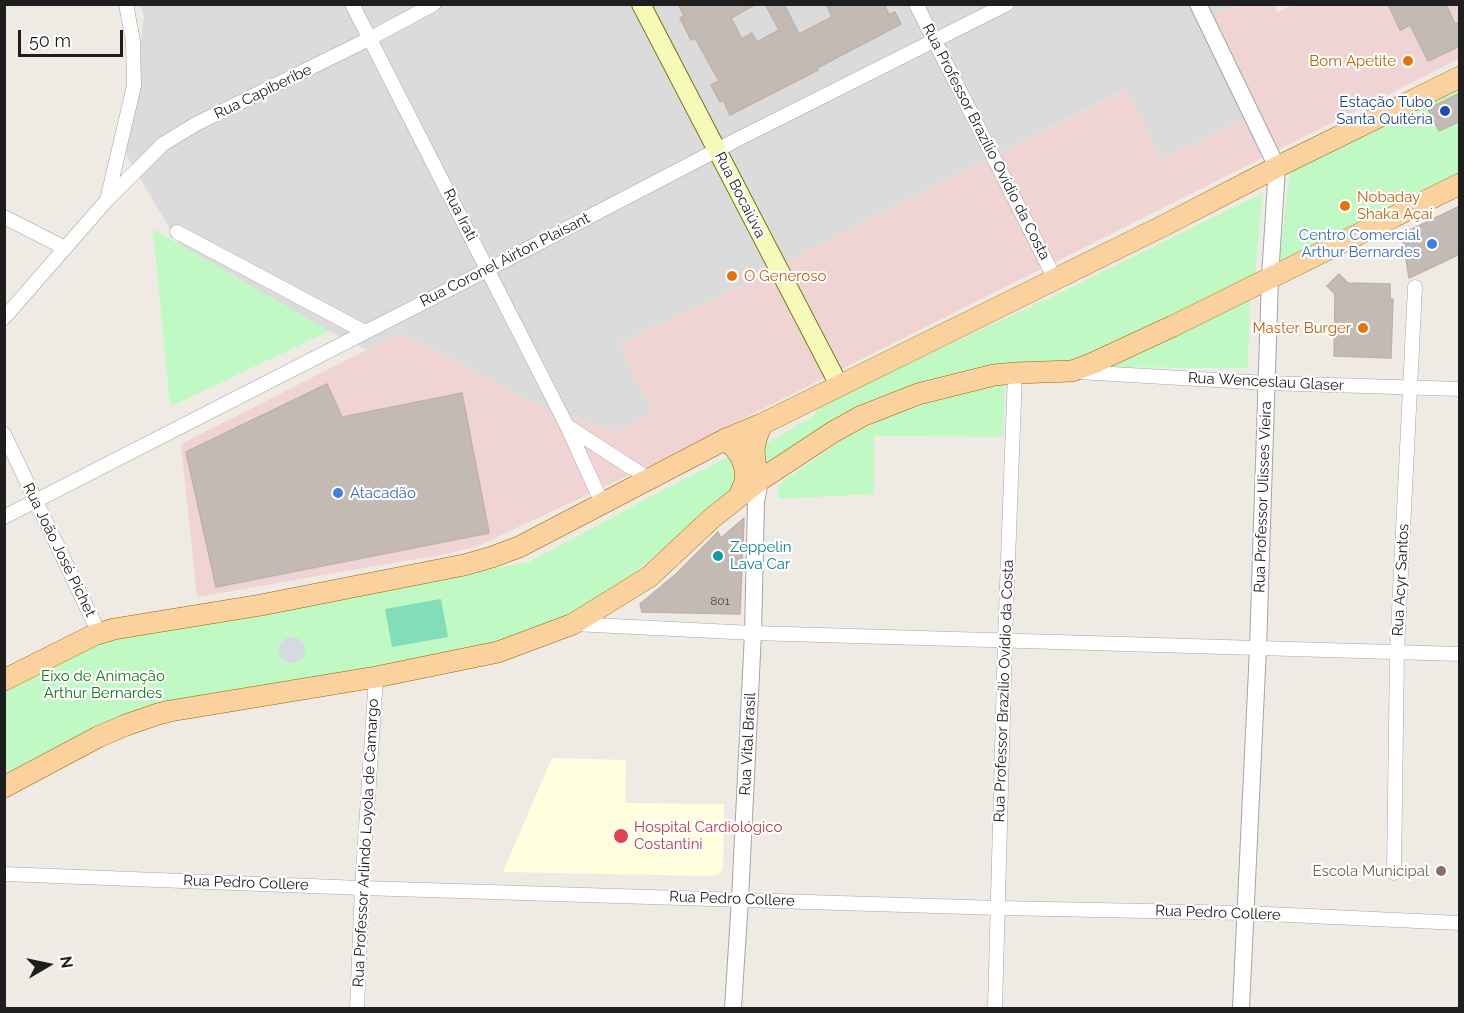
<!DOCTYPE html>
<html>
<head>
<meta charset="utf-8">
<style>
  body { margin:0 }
  #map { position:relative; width:1464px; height:1013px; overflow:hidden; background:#efebe4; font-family:Raleway,sans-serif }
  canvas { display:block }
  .frame { position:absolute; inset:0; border:6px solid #1e1e1e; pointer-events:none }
  .north { position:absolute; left:18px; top:935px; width:60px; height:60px; -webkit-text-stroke:4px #fff; paint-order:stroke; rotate:81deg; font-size:16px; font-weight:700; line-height:24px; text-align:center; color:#1e1e1e }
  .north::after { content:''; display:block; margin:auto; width:21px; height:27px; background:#1e1e1e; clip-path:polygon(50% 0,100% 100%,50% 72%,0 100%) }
  .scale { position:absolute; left:18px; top:30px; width:105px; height:27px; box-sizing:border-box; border:3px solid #1e1e1e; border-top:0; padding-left:8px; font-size:18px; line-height:21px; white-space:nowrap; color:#1e1e1e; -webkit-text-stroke:4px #fff; paint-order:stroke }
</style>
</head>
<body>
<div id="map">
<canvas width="1464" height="1013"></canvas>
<div class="frame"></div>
<div class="north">N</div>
<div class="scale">50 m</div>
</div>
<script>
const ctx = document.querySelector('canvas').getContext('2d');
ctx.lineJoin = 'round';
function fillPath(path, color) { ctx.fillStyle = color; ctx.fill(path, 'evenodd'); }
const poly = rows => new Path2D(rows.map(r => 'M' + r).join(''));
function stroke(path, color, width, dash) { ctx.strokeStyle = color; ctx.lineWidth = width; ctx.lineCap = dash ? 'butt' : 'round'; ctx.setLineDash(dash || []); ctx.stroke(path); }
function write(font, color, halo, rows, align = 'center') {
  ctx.font = font + ' Raleway,sans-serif'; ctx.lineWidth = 4.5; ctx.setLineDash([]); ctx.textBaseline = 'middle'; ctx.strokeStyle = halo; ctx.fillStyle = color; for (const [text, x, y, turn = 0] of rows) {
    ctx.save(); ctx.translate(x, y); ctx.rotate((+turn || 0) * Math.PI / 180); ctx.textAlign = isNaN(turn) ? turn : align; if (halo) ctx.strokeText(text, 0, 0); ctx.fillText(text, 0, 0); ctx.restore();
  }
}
const residential = poly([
  [140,4,1239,5,1208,18,1255,114,1160,160,1126,89,750,281,621,344,653,413,614,432,528,400,400,333,367,350,329,331,179,244,126,155,144,16]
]);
const commercial = poly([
  [1294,4,1459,5,1459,59,655,463,478,546,451,553,197,597,181,444,400,333,528,400,614,432,653,413,620,345,750,281,1127,89,1160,160,1255,114,1208,18,1239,5,1274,5,1278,12]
]);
const education = poly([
  [552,758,626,760,625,803,724,804,723,867,721,871,718,874,711,876,503,872]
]);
const park = poly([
  [1459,87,1459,179,1276,271,1282,237,1290,173],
  [1263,193,1255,274,1068,365,995,369,767,465,762,446,813,416,820,405,1049,298],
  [153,229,329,331,170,407],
  [1250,297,1248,368,1107,367],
  [1005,382,1003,437,874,436,874,494,778,499,778,485,846,437,901,411],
  [736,453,741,484,599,602,524,634,362,675,144,711,5,779,5,690,91,644,131,632,529,562,678,482]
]);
const pitch = poly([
  [441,599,448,637,392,647,385,609]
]);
const plaza = poly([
  '279 650a13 13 0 1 1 26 0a13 13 0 1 1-26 0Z'
]);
const building = poly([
  [678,4,756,4,731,18,742,39,752,33,757,42,779,30,765,4,784,4,799,34,832,17,826,4,884,4,889,15,895,12,901,24,817,68,818,70,730,115,723,100,720,102,711,85,719,81,695,38,691,40,680,18,684,16,678,4],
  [1388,4,1446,4,1455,24,1460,22,1460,46,1428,61,1410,25,1400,30,1388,4],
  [1460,93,1460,121,1439,131,1428,109,1460,93],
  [1460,206,1460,254,1409,278,1402,234,1460,206],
  [1339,274,1348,283,1390,284,1390,299,1393,299,1391,358,1334,356,1335,294,1327,286,1339,274],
  [327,384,342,417,462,393,489,533,216,587,186,452,327,384],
  [744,518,740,614,642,612,640,604,676,574,718,532,721,538,744,518]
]);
const minor = poly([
  [352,4,567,426,602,503],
  [916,4,1055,279],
  [107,200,163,144,196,124,369,39,434,4],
  [4,217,65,248],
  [177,232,365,332],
  [4,318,107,200,134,86,133,41,126,4],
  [1078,372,1267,383,1460,389],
  [567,426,649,479],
  [4,434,99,633],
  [4,517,487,270,744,136,1007,4],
  [574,624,753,633,1460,654],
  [1394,873,1397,652,1415,287],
  [4,874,362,888,999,908,1246,913,1460,923],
  [357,1008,362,888,376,677],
  [995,1008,1005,640,1015,373]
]);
const tertiary = poly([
  [1198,4,1277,167,1270,277,1258,648,1241,1008],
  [733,1008,740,899,753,633,756,502,760,480]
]);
const secondary = poly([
  [641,4,839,385]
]);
const primary = poly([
  [724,440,734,447,741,457,745,468,745,482,740,494],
  [759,478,755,462,754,449,757,436,762,424],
  [4,680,94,635,114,629,261,605,464,565,492,557,519,547,724,440,762,424,1167,224,1277,167,1460,77],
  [4,787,98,737,126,725,158,714,170,711,376,677,498,652,573,624,649,577,711,519,760,480,833,432,862,416,918,394,994,375,1015,373,1072,371,1091,364,1173,326,1460,184]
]);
const markers = [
  [1408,61,6,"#e8710a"],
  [1445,111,6,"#1a4fb4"],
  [1345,206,6,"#e8710a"],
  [1432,244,6,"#3f7fe0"],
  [732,276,6,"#e8710a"],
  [1363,328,6,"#e8710a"],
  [338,493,6,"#3f7fe0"],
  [718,556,6,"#0f9aa8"],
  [621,836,8,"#e0444e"],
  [1441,871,6,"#8d6e63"]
];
const numberNames = [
  ["801",720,601]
];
const foodNames = [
  ["Bom Apetite",1396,61],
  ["Nobaday",1357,197,"left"],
  ["Shaka Açaí",1357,214,"left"],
  ["O Generoso",744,276,"left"],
  ["Master Burger",1351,328]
];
const streetNames = [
  ["Rua Capiberibe",263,92,-26],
  ["Rua Professor Brazílio Ovídio da Costa",986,142,63],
  ["Rua Bocaiúva",740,195,63],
  ["Rua Irati",460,215,63],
  ["Rua Coronel Airton Plaisant",505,260,-27],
  ["Rua Wenceslau Glaser",1266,382,3],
  ["Rua Professor Ulisses Vieira",1263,497,-88],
  ["Rua João José Pichet",59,550,64],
  ["Rua Acyr Santos",1401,580,-87],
  ["Rua Professor Brazílio Ovídio da Costa",1004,691,-88],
  ["Rua Vital Brasil",748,744,-87],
  ["Rua Professor Arlindo Loyola de Camargo",366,843,-87],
  ["Rua Pedro Collere",246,883,2],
  ["Rua Pedro Collere",732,899,2],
  ["Rua Pedro Collere",1218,913,2]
];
const transitNames = [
  ["Estação Tubo",1433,102],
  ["Santa Quitéria",1433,119]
];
const shopNames = [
  ["Centro Comercial",1420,235],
  ["Arthur Bernardes",1420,252],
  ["Atacadão",350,493,"left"]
];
const cultureNames = [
  ["Zeppelin",730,547],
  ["Lava Car",730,564]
];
const parkNames = [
  ["Eixo de Animação",103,676],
  ["Arthur Bernardes",103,693]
];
const healthNames = [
  ["Hospital Cardiológico",634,827],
  ["Costantini",634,844]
];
const educationNames = [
  ["Escola Municipal",1429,871]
];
fillPath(residential, '#dcdbdb');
fillPath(commercial, '#efd4d3');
fillPath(education, '#fffedd');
fillPath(park, '#c1f9c5');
fillPath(pitch, '#82ddb9');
fillPath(plaza, '#d8d8e4');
fillPath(building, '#c3bbb3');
stroke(building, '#c0b2a6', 1.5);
stroke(minor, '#a5a5a5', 15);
stroke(tertiary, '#a5a5a5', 18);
stroke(secondary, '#687306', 20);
stroke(primary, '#966402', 22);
stroke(minor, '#fff', 14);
stroke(tertiary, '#fff', 16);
stroke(secondary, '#f6f9b8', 18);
stroke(primary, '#fbd29d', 21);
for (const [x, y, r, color] of markers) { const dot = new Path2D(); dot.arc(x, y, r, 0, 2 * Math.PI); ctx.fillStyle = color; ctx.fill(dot); stroke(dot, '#fff', 2); }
write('12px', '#474543', null, numberNames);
write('15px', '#c56008', '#fff', foodNames, 'right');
write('15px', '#1e1e1e', '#fff', streetNames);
write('15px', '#164399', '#fff', transitNames, 'right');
write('15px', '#366cbe', '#fff', shopNames, 'right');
write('15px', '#0d838f', '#fff', cultureNames, 'left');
write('15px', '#0d7b15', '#fff', parkNames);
write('15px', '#be3a42', '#fff', healthNames, 'left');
write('15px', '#785e54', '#fff', educationNames, 'right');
</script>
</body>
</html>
